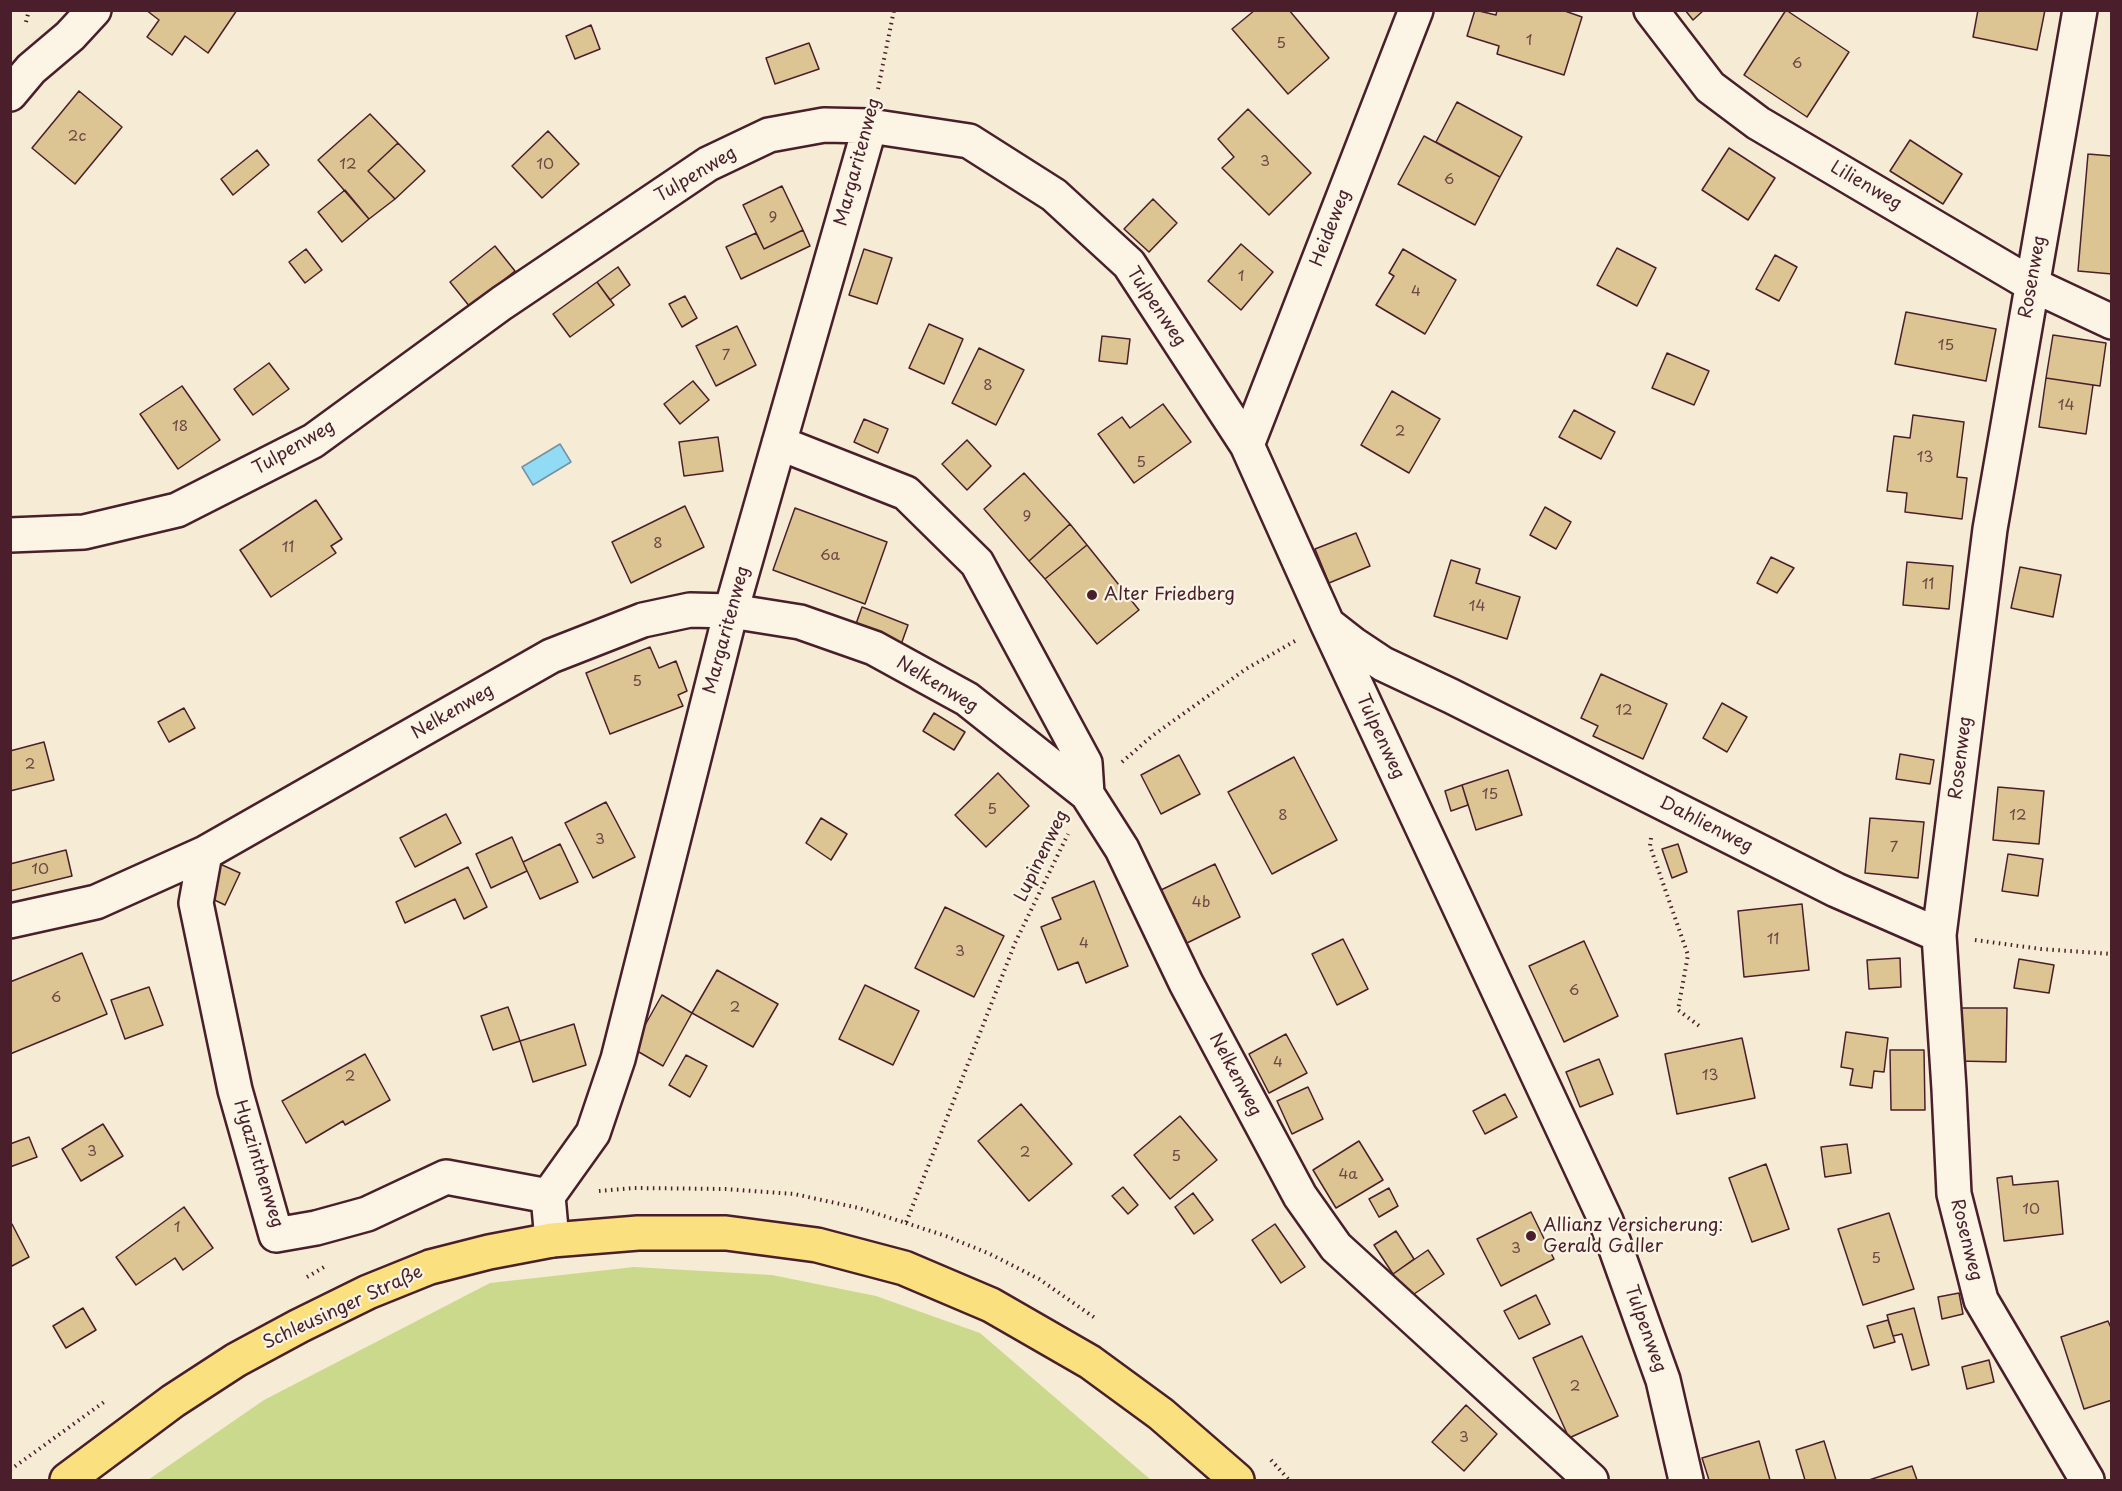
<!DOCTYPE html>
<html>
<head>
<meta charset="utf-8">
<style>
  body { margin:0 }
  #map { position:relative; width:2122px; height:1491px; overflow:hidden; background:#f6ebd5; font-family:"Playpen Sans",sans-serif }
  canvas { display:block }
  .frame { position:absolute; inset:0; border:12px solid #4a1f2b; pointer-events:none }
</style>
</head>
<body>
<div id="map">
<canvas width="2122" height="1491"></canvas>
<div class="frame"></div>
</div>
<script>
const ctx = document.querySelector('canvas').getContext('2d');
ctx.lineJoin = 'round';
function fillPath(path, color) { ctx.fillStyle = color; ctx.fill(path, 'evenodd'); }
const poly = rows => new Path2D(rows.map(r => 'M' + r).join(''));
function stroke(path, color, width, dash) { ctx.strokeStyle = color; ctx.lineWidth = width; ctx.lineCap = dash ? 'butt' : 'round'; ctx.setLineDash(dash || []); ctx.stroke(path); }
function write(font, color, halo, rows, align = 'center') {
  ctx.font = font + ' "Playpen Sans",sans-serif'; ctx.lineWidth = 4.5; ctx.setLineDash([]); ctx.textBaseline = 'middle'; ctx.strokeStyle = halo; ctx.fillStyle = color; for (const [text, x, y, turn = 0] of rows) {
    ctx.save(); ctx.translate(x, y); ctx.rotate((+turn || 0) * Math.PI / 180); ctx.textAlign = isNaN(turn) ? turn : align; if (halo) ctx.strokeText(text, 0, 0); ctx.fillText(text, 0, 0); ctx.restore();
  }
}
const green = poly([
  [634,1267,772,1275,876,1296,980,1333,1151,1480,148,1480,264,1400,490,1283]
]);
const water = poly([
  [560,444,571,462,533,485,522,467,560,444]
]);
const building = poly([
  [237,10,208,53,185,36,172,55,147,37,159,20,146,10,237,10],
  [1255,10,1289,10,1329,58,1288,94,1232,29,1255,10],
  [1475,10,1496,15,1497,10,1562,10,1582,17,1564,75,1497,54,1499,46,1467,36,1475,10],
  [1685,10,1704,10,1693,20,1685,10],
  [1786,10,1849,52,1807,117,1744,75,1786,10],
  [1978,10,2045,10,2037,50,1973,37,1978,10],
  [591,25,600,49,575,59,566,36,591,25],
  [809,43,819,69,775,84,766,58,809,43],
  [79,91,122,127,75,184,32,148,79,91],
  [1457,102,1522,137,1500,177,1436,142,1457,102],
  [1248,109,1311,173,1269,215,1222,168,1234,157,1218,139,1248,109],
  [370,114,398,143,368,171,395,199,369,219,318,160,370,114],
  [548,131,579,164,542,198,512,166,548,131],
  [1424,136,1500,177,1475,225,1398,184,1424,136],
  [1910,140,1962,174,1943,204,1890,171,1910,140],
  [398,143,425,171,395,199,368,171,398,143],
  [1729,148,1775,178,1748,220,1702,190,1729,148],
  [257,150,269,165,233,195,221,179,257,150],
  [2088,154,2112,156,2112,274,2078,271,2088,154],
  [782,186,803,230,764,249,743,205,782,186],
  [345,190,369,219,342,242,318,212,345,190],
  [1153,199,1177,223,1149,252,1124,229,1153,199],
  [803,230,810,246,741,279,726,247,756,233,764,249,803,230],
  [1241,244,1273,272,1241,310,1208,281,1241,244],
  [495,246,515,271,470,307,450,282,495,246],
  [1617,248,1656,268,1637,306,1597,285,1617,248],
  [306,249,322,270,305,283,289,262,306,249],
  [864,249,892,258,877,304,849,295,864,249],
  [1403,249,1456,280,1425,334,1376,305,1394,276,1389,273,1403,249],
  [1775,255,1797,267,1779,301,1756,289,1775,255],
  [618,267,630,285,610,300,597,282,618,267],
  [597,282,614,305,570,337,553,314,597,282],
  [685,296,697,318,682,327,669,304,685,296],
  [1906,312,1996,329,1986,381,1895,364,1906,312],
  [929,324,963,339,944,384,909,368,929,324],
  [737,326,756,365,716,386,696,346,737,326],
  [2053,335,2106,343,2100,386,2046,378,2053,335],
  [1102,336,1130,339,1127,364,1099,361,1102,336],
  [979,348,1024,370,996,425,952,403,979,348],
  [1667,353,1709,371,1694,405,1652,388,1667,353],
  [269,363,289,389,253,415,234,389,269,363],
  [2046,378,2093,385,2086,434,2039,427,2046,378],
  [693,381,709,400,680,424,664,404,693,381],
  [182,386,220,440,178,469,140,414,182,386],
  [1392,391,1440,419,1409,473,1361,445,1392,391],
  [1163,404,1191,442,1134,483,1098,434,1122,417,1130,428,1163,404],
  [1574,410,1615,432,1601,459,1559,437,1574,410],
  [1913,415,1964,422,1957,477,1967,478,1962,519,1905,512,1907,493,1887,491,1894,436,1910,438,1913,415],
  [864,419,888,429,878,453,854,442,864,419],
  [718,437,723,471,684,476,679,442,718,437],
  [967,440,991,466,967,490,942,464,967,440],
  [1024,473,1070,524,1029,561,984,509,1024,473],
  [316,500,342,539,331,546,336,553,271,597,240,550,316,500],
  [685,506,704,547,631,583,612,542,685,506],
  [1545,507,1571,522,1556,549,1530,535,1545,507],
  [795,508,887,542,865,604,773,570,795,508],
  [1070,524,1087,545,1045,579,1029,561,1070,524],
  [1356,533,1370,566,1329,583,1315,549,1356,533],
  [1087,545,1139,610,1097,644,1045,579,1087,545],
  [1771,557,1794,568,1777,593,1757,583,1771,557],
  [1451,560,1480,569,1476,583,1520,597,1507,639,1434,616,1451,560],
  [1907,562,1953,566,1949,609,1903,605,1907,562],
  [2020,567,2061,575,2053,617,2011,608,2020,567],
  [862,607,908,625,898,653,852,635,862,607],
  [650,647,659,668,676,661,687,691,678,695,683,706,610,734,586,673,650,647],
  [1601,674,1667,704,1643,759,1593,736,1598,726,1581,718,1601,674],
  [1722,703,1747,717,1727,752,1703,738,1722,703],
  [184,708,195,728,169,742,158,722,184,708],
  [934,713,965,732,954,750,923,731,934,713],
  [44,742,54,780,10,791,10,751,44,742],
  [1900,754,1934,760,1930,784,1896,779,1900,754],
  [1179,755,1200,794,1161,814,1141,775,1179,755],
  [1294,757,1337,840,1272,874,1228,792,1294,757],
  [1508,770,1522,815,1476,830,1462,785,1508,770],
  [998,773,1029,806,986,847,955,815,998,773],
  [1462,785,1468,805,1451,811,1445,791,1462,785],
  [1998,787,2044,791,2039,844,1993,840,1998,787],
  [606,802,635,857,593,878,565,823,606,802],
  [446,814,461,843,415,867,400,838,446,814],
  [821,818,847,834,831,860,806,843,821,818],
  [1870,818,1924,822,1918,878,1865,873,1870,818],
  [512,837,527,871,491,888,476,854,512,837],
  [560,844,578,882,540,899,523,862,560,844],
  [1678,844,1687,872,1672,878,1662,849,1678,844],
  [66,850,72,876,10,891,10,864,66,850],
  [2008,854,2043,859,2038,896,2002,891,2008,854],
  [220,864,240,873,225,905,204,895,220,864],
  [1215,864,1240,917,1187,943,1161,890,1215,864],
  [468,867,487,907,464,919,455,899,405,923,396,902,468,867],
  [1094,881,1128,966,1086,983,1078,962,1058,970,1041,927,1061,919,1052,898,1094,881],
  [1802,904,1809,970,1744,977,1738,911,1802,904],
  [945,907,1004,936,974,997,915,968,945,907],
  [1343,939,1368,989,1337,1005,1312,954,1343,939],
  [1584,941,1618,1016,1564,1042,1529,966,1584,941],
  [82,953,107,1014,10,1054,10,982,82,953],
  [1900,958,1901,987,1869,989,1867,960,1900,958],
  [2019,959,2054,965,2049,993,2014,988,2019,959],
  [717,970,778,1004,753,1047,692,1013,717,970],
  [865,985,919,1011,893,1065,839,1039,865,985],
  [149,987,163,1025,125,1039,111,1000,149,987],
  [662,995,692,1013,663,1066,632,1048,662,995],
  [508,1007,520,1041,493,1050,481,1016,508,1007],
  [1957,1008,2007,1008,2006,1062,1957,1061,1957,1008],
  [574,1024,586,1065,533,1082,520,1041,574,1024],
  [1846,1032,1888,1038,1884,1072,1874,1071,1872,1088,1850,1085,1853,1069,1841,1067,1846,1032],
  [1286,1034,1307,1073,1269,1093,1249,1054,1286,1034],
  [1742,1038,1755,1098,1677,1114,1665,1054,1742,1038],
  [1890,1050,1924,1050,1925,1110,1891,1110,1890,1050],
  [365,1054,390,1100,345,1125,343,1121,306,1143,282,1101,365,1054],
  [686,1055,707,1066,690,1097,669,1085,686,1055],
  [1599,1059,1613,1094,1580,1107,1566,1072,1599,1059],
  [1308,1087,1323,1119,1292,1134,1277,1101,1308,1087],
  [1505,1094,1517,1117,1485,1134,1473,1111,1505,1094],
  [1021,1104,1072,1164,1029,1201,978,1141,1021,1104],
  [1180,1116,1217,1160,1170,1199,1134,1155,1180,1116],
  [103,1124,123,1156,81,1181,62,1149,103,1124],
  [29,1137,37,1157,10,1167,10,1144,29,1137],
  [1359,1141,1383,1180,1336,1208,1313,1170,1359,1141],
  [1847,1144,1851,1173,1825,1177,1821,1147,1847,1144],
  [1766,1164,1789,1229,1752,1242,1729,1178,1766,1164],
  [2012,1176,2013,1185,2058,1181,2063,1234,2004,1241,1997,1178,2012,1176],
  [1123,1187,1138,1205,1128,1214,1112,1196,1123,1187],
  [1389,1188,1398,1206,1379,1217,1369,1199,1389,1188],
  [1193,1193,1213,1220,1194,1234,1175,1207,1193,1193],
  [184,1207,213,1248,183,1270,175,1258,136,1285,116,1257,184,1207],
  [1531,1212,1554,1259,1501,1286,1477,1239,1531,1212],
  [1889,1213,1914,1289,1863,1305,1838,1229,1889,1213],
  [12,1224,29,1257,10,1267,10,1225,12,1224],
  [1275,1224,1305,1267,1281,1283,1252,1240,1275,1224],
  [1396,1231,1414,1259,1393,1274,1374,1245,1396,1231],
  [1428,1250,1444,1274,1408,1298,1393,1274,1428,1250],
  [1959,1293,1963,1314,1942,1319,1938,1297,1959,1293],
  [1536,1295,1550,1324,1519,1339,1504,1311,1536,1295],
  [83,1308,96,1330,66,1348,53,1326,83,1308],
  [1914,1308,1929,1365,1912,1370,1902,1334,1893,1336,1887,1315,1914,1308],
  [1888,1320,1895,1342,1874,1348,1867,1326,1888,1320],
  [2108,1321,2112,1330,2112,1400,2084,1409,2061,1337,2108,1321],
  [1582,1336,1618,1416,1569,1438,1533,1358,1582,1336],
  [1989,1360,1994,1382,1967,1389,1962,1367,1989,1360],
  [1466,1405,1497,1434,1464,1471,1432,1442,1466,1405],
  [1759,1441,1770,1480,1709,1480,1702,1458,1759,1441],
  [1824,1441,1836,1480,1805,1480,1796,1450,1824,1441],
  [1912,1466,1917,1480,1869,1480,1912,1466]
]);
const path = poly([
  [26,22,29,10],
  [878,89,894,10],
  [1122,762,1152,736,1246,669,1295,641],
  [1651,838,1650,846,1688,955,1678,1010,1702,1028],
  [1975,940,2041,949,2112,954],
  [599,1191,634,1188,725,1189,794,1194,859,1208,906,1223,1015,943,1068,834],
  [906,1223,946,1236,990,1254,1039,1279,1095,1318],
  [307,1277,324,1267],
  [1271,1460,1289,1480],
  [10,1470,104,1402]
]);
const minor = poly([
  [1651,10,1710,87,1758,123,2031,284,2112,322],
  [2080,10,1990,529,1939,935,1949,1089,1954,1194,1981,1300,2087,1480],
  [10,94,31,69,70,36,94,10],
  [779,443,906,493,977,563,1085,763,1087,794],
  [1247,445,1416,10],
  [10,535,84,532,177,510,313,441,502,303,708,164,769,135,824,125,870,126,969,141,1054,195,1129,264,1247,445,1327,623,1606,1221,1663,1380,1686,1480],
  [1330,626,1353,644,1383,664,1451,696,1836,890,1939,935],
  [205,853,196,903,235,1090,276,1235,316,1228,367,1214,446,1177,548,1196],
  [10,921,96,902,205,853,551,656,643,620,690,610,731,611,800,622,874,648,967,699,1087,794,1122,849,1186,983,1300,1196,1336,1247,1591,1480],
  [552,1240,548,1196,593,1133,618,1059,731,611,870,126]
]);
const major = poly([
  [67,1480,173,1401,236,1360,299,1326,368,1292,430,1267,489,1252,552,1240,638,1233,726,1233,817,1245,904,1268,991,1305,1090,1362,1161,1414,1237,1480]
]);
const markers = [
  [1092,595,6,"#4a1f2b"],
  [1531,1236,6,"#4a1f2b"]
];
const numberNames = [
  ["1",1529,41],
  ["5",1281,44],
  ["6",1797,64],
  ["2c",77,137],
  ["3",1265,162],
  ["12",348,165],
  ["10",545,165],
  ["6",1449,180],
  ["9",773,218],
  ["1",1241,277],
  ["4",1416,292],
  ["15",1946,346],
  ["7",726,356],
  ["8",988,386],
  ["14",2066,406],
  ["18",180,427],
  ["2",1400,432],
  ["13",1925,458],
  ["5",1141,463],
  ["9",1027,517],
  ["8",658,544],
  ["11",288,548],
  ["6a",830,556],
  ["11",1928,585],
  ["14",1477,607],
  ["5",637,682],
  ["12",1624,711],
  ["2",30,765],
  ["15",1490,795],
  ["5",992,810],
  ["8",1283,816],
  ["12",2018,816],
  ["3",600,840],
  ["7",1894,848],
  ["10",40,870],
  ["4b",1201,903],
  ["11",1773,940],
  ["4",1084,944],
  ["3",960,952],
  ["6",1574,991],
  ["6",56,998],
  ["2",735,1008],
  ["4",1278,1063],
  ["13",1710,1076],
  ["2",350,1077],
  ["3",92,1152],
  ["2",1025,1153],
  ["5",1176,1157],
  ["4a",1348,1175],
  ["10",2031,1210],
  ["1",177,1228],
  ["3",1516,1249],
  ["5",1876,1259],
  ["2",1575,1387],
  ["3",1464,1438]
];
const streetNames = [
  ["Margaritenweg",858,162,-75],
  ["Tulpenweg",696,175,-31],
  ["Lilienweg",1866,186,30],
  ["Heideweg",1331,228,-69],
  ["Rosenweg",2033,277,-80],
  ["Tulpenweg",1156,307,56],
  ["Tulpenweg",294,448,-30],
  ["Margaritenweg",727,630,-75],
  ["Nelkenweg",937,685,31],
  ["Nelkenweg",453,712,-30],
  ["Tulpenweg",1380,737,65],
  ["Rosenweg",1961,758,-83],
  ["Dahlienweg",1706,825,27],
  ["Lupinenweg",1042,856,-64],
  ["Nelkenweg",1235,1075,62],
  ["Hyazinthenweg",258,1164,73],
  ["Rosenweg",1966,1240,76],
  ["Schleusinger Straße",343,1308,-25],
  ["Tulpenweg",1645,1329,70]
];
const poiNames = [
  ["Alter Friedberg",1104,595],
  ["Allianz Versicherung:",1543,1226],
  ["Gerald Galler",1543,1247]
];
fillPath(green, '#cbd98c');
fillPath(water, '#92dbf4');
stroke(water, '#7590a4', 1.5);
fillPath(building, '#dcc493');
stroke(building, '#4a1f2b', 1.5);
stroke(minor, '#4a1f2b', 38);
stroke(major, '#4a1f2b', 38);
stroke(path, '#4a1f2b', 4, [1.5, 4.5]);
stroke(minor, '#fcf5e5', 33);
stroke(major, '#fbe080', 33);
for (const [x, y, r, color] of markers) { const dot = new Path2D(); dot.arc(x, y, r, 0, 2 * Math.PI); ctx.fillStyle = color; ctx.fill(dot); stroke(dot, '#fcf5e5', 2); }
write('15px', '#6e4845', null, numberNames);
write('18px', '#4a1f2b', '#fcf5e5', streetNames);
write('18px', '#4a1f2b', '#fcf5e5', poiNames, 'left');
</script>
</body>
</html>
